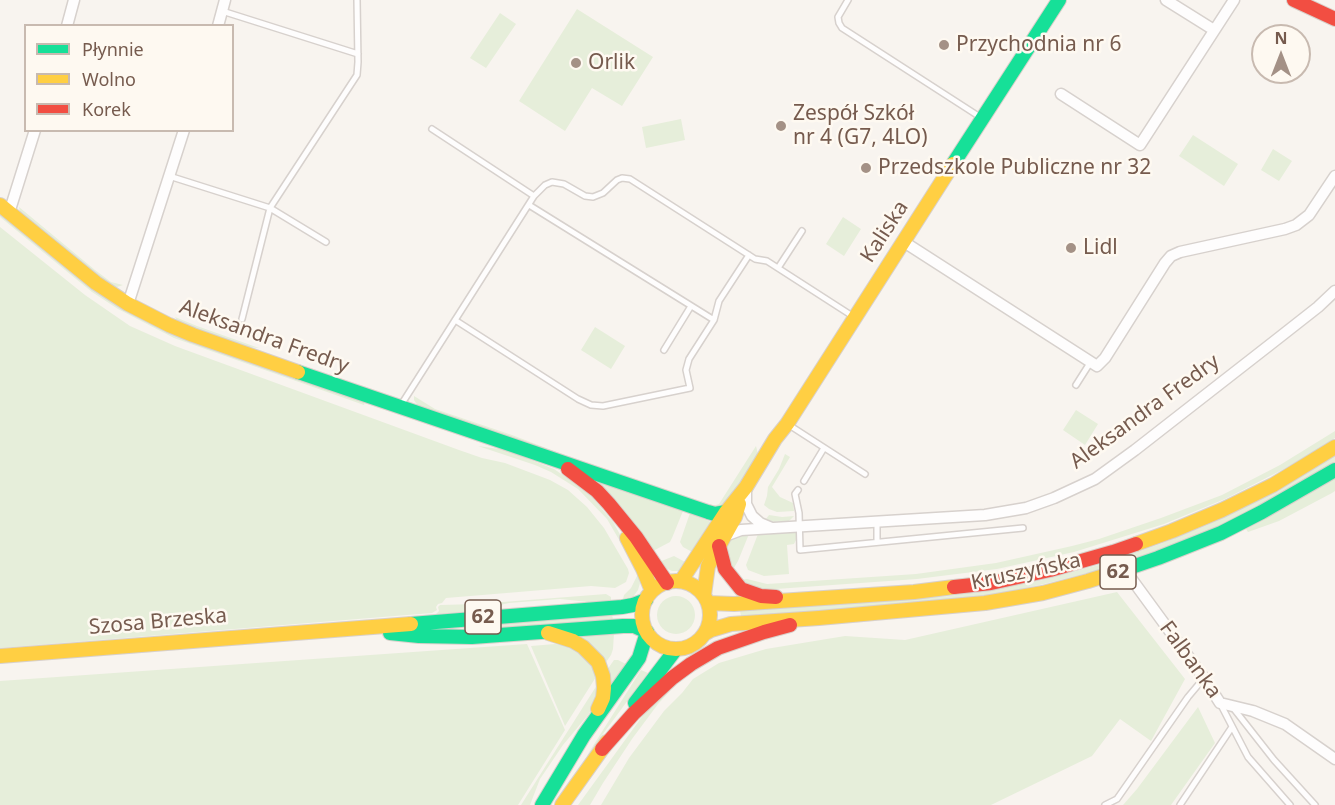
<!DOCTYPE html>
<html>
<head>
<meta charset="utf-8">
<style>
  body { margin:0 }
  #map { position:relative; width:1335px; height:805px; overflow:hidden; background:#f8f4ef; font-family:"Noto Sans",sans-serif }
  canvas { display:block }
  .legend { position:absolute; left:24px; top:24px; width:210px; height:108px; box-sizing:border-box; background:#fef9f1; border:2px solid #c8bab0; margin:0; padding:8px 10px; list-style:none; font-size:18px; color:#765b4e }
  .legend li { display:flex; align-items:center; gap:12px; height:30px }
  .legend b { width:30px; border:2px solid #c8bab0 }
  .north { position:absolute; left:1251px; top:24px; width:60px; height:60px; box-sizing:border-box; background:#fef9f1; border:2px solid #c8bab0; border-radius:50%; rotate:0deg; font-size:16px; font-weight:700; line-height:24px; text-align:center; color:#765b4e }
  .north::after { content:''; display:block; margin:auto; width:21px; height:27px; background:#a49186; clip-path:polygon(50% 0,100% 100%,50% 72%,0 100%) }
</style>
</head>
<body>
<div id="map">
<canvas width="1335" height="805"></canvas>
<ul class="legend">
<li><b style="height:8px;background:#16e098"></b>Płynnie</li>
<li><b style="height:8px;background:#ffcf43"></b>Wolno</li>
<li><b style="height:8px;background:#f24e42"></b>Korek</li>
</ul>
<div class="north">N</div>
</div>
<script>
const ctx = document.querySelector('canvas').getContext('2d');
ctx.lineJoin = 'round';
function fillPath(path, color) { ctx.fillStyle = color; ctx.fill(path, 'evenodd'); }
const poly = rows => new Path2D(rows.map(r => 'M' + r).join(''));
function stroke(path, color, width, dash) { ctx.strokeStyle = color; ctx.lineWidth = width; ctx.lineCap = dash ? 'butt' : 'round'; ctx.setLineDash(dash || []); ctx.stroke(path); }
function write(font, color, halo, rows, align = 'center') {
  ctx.font = font + ' "Noto Sans",sans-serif'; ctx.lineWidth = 5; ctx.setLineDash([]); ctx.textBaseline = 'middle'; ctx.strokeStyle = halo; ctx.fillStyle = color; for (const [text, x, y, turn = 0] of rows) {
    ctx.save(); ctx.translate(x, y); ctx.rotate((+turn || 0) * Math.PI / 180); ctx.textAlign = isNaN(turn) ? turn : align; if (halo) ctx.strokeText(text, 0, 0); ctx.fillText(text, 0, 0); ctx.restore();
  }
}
const green = poly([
  [577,9,653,57,622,106,592,88,565,131,519,101],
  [500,13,516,24,486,68,470,58],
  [681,119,685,140,646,148,642,127],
  [1193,135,1238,164,1224,186,1179,156],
  [1273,149,1292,161,1279,181,1261,170],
  [19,207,95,270,111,282,123,285,117,287,111,285,94,273,20,212],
  [0,213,94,290,365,402,364,405,174,338,118,309,92,292,0,217],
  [843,217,861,229,844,256,826,244],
  [0,227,85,295,130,326,175,346,459,450,482,458,505,463,550,480,568,490,587,507,604,528,628,569,629,573,626,582,615,588,591,586,446,598,442,603,438,604,436,607,437,610,432,613,0,648],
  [175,317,197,326,259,348,247,347,178,322],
  [595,327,625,346,611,369,581,350],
  [414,396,435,409,512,435,591,465,418,406,414,400],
  [1076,410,1098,424,1085,445,1063,430],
  [1335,431,1335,438,1313,452,1282,470,1225,499,1164,524,1074,552,997,569,917,579,762,590,754,588,739,580,747,579,767,584,916,574,996,563,1072,546,1099,539,1161,518,1222,495,1280,465],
  [478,446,506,450,531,460,554,469,576,484,591,496,613,522,635,561,632,562,607,519,578,489,551,472,535,465],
  [756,446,758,454,728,502,720,509,713,506,719,504],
  [785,454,790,457,772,487,780,497,793,503,794,511,777,512,769,509,764,505,767,496,768,487,779,469],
  [1335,455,1335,462,1268,502,1208,531,1164,549,1108,568,1044,584,997,594,950,602,741,616,740,611,950,596,1043,580,1106,563,1160,544,1205,526,1237,511],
  [1335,478,1335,491,1332,493,1279,521,1248,532,1246,529],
  [598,482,683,511,672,538,670,542,651,552],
  [690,513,711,522,694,553,683,547,680,542],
  [769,515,782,517,794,516,789,521,774,522,766,519],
  [795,532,797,534,797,538,794,544,787,545,789,574,764,576,748,570,746,565,758,534],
  [749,534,738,561,731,573,726,553,727,542,735,536],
  [674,556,687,563,680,571,672,571,663,567,659,562],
  [638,574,640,583,638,590,633,597,623,599,624,595,631,588],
  [1117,592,1185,679,1151,741,1120,719,1092,756,991,805,601,805,629,758,664,711,682,693,693,679,719,663,766,649,845,636,905,640],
  [606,594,611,597,611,601,588,602,560,599,509,603,473,611,436,614,439,611,438,607,440,605,477,604],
  '657 615a19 19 0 1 1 38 0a19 19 0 1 1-38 0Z',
  [612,614,613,620,464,630,463,628,464,627],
  [614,633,613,649,611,655,604,665,577,637],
  [527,644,565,730,518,805,0,805,0,681],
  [555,644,563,645,577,650,592,667,596,677,565,726,531,646],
  [614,660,618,660,628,665,612,690,607,670],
  [641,670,648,673,586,757],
  [597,685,598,690,594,706,588,715,563,745,540,779,530,805,521,805],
  [667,688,670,691,658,704,632,739,603,783,590,805,578,805,649,707],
  [1198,707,1215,743,1171,805,1123,805,1137,789]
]);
const lane = poly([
  [848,0,838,17,839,23,842,28,980,117],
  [222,11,358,54],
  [432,129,534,196],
  [169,176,270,208,326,242],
  [529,205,714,320],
  [778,268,802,231],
  [242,319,270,208,357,75,358,62,357,0],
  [455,320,578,399,591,405,603,406,690,388,686,370,689,359,714,320,719,301,749,255],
  [664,350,691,306],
  [1076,385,1090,363],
  [401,405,534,196,545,185,552,182,564,184,585,196,593,197,603,193,617,180,622,178,630,179,755,259,767,261,854,317],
  [789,425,865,474],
  [804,481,824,448],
  [798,490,795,494,799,513,800,550,1023,528],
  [877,522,877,542],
  [1221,705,1248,757,1290,805],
  [1234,709,1274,760,1315,805],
  [1105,805,1117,799,1188,697,1204,678],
  [1180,805,1232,727]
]);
const street = poly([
  [1166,0,1214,30],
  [67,26,74,0],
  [218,26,225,0],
  [1061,94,1140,145,1234,0],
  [9,213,35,130],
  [904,242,1097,366,1105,358,1165,263,1171,256,1180,252,1285,229,1296,225,1309,215,1335,176],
  [128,304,184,130],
  [746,487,746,504,752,516,760,523,772,528],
  [725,536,741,530,985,515,1026,508,1054,498,1095,479,1135,450,1276,340,1318,307,1335,291],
  [1125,570,1204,678,1220,703,1253,711,1285,724,1335,759]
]);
const fast = poly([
  [953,164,1059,0],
  [298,372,708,512,715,514,726,512],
  [1126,569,1158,558,1221,533,1262,512,1335,470],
  [411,624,622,607,633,605,646,600],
  [390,633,419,636,472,637,623,626,634,626,647,632],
  [635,703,676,649],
  [542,805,584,735,639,658,647,632]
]);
const slow = poly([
  [0,205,96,283,128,304,169,325,193,335,298,372],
  [627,538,643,569,652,591],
  [1136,544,1172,531,1222,510,1273,485,1335,447],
  [681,581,726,512,746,487,775,439,787,424,953,164],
  '642 615a34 34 0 1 1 68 0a34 34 0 1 1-68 0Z',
  [704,595,708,566,735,517,739,504],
  [708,603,734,604,914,592,954,587],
  [548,633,573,641,583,647,598,662,603,676,604,688,603,698,598,709],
  [704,634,711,630,731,624,819,618,985,603,1043,593,1088,581,1126,569],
  [0,656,411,624],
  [562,805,607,742]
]);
const jam = poly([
  [1294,0,1335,19],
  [568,469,597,491,609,504,636,537,667,583],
  [719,546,725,569,741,589,761,596,776,597],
  [954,587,991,583,1050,570,1113,552,1136,544],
  [602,749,634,713,672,678,691,664,718,648,764,632,790,625]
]);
const markers = [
  [944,45,6,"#a49186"],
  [576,63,6,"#a49186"],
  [781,126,6,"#a49186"],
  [866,168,6,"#a49186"],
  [1071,248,6,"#a49186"]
];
const shields = [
  [1118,572,36],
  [483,617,36]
];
const shieldNames = [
  ["62",1118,572],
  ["62",483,617]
];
const poiNames = [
  ["Przychodnia nr 6",956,45],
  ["Orlik",588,63],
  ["Zespół Szkół",793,114],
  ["nr 4 (G7, 4LO)",793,138],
  ["Przedszkole Publiczne nr 32",878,168],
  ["Lidl",1083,248]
];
const streetNames = [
  ["Kaliska",885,232,-57],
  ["Aleksandra Fredry",264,337,20],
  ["Aleksandra Fredry",1145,412,-36],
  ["Kruszyńska",1026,572,-12],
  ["Szosa Brzeska",158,622,-5],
  ["Falbanka",1190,660,54]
];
fillPath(green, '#e6eeda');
stroke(lane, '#d7d1cd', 8);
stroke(street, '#d7d1cd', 13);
stroke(fast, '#d8d0ca', 16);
stroke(slow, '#d8d0ca', 16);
stroke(jam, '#d8d0ca', 16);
stroke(lane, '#fefdfd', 5);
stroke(street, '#fefdfd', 10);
stroke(fast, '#16e098', 14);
stroke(slow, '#ffcf43', 14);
stroke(jam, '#f24e42', 14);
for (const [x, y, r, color] of markers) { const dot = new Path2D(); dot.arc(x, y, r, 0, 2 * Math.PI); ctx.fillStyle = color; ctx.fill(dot); stroke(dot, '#fef9f1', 2); }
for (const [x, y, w] of shields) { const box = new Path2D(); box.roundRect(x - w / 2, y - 17, w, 34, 4.5); ctx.fillStyle = '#fef9f1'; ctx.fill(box); stroke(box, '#765b4e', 1.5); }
write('bold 20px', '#765b4e', null, shieldNames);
write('21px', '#765b4e', '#fef9f1', poiNames, 'left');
write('21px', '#765b4e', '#fef9f1', streetNames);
</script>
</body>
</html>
